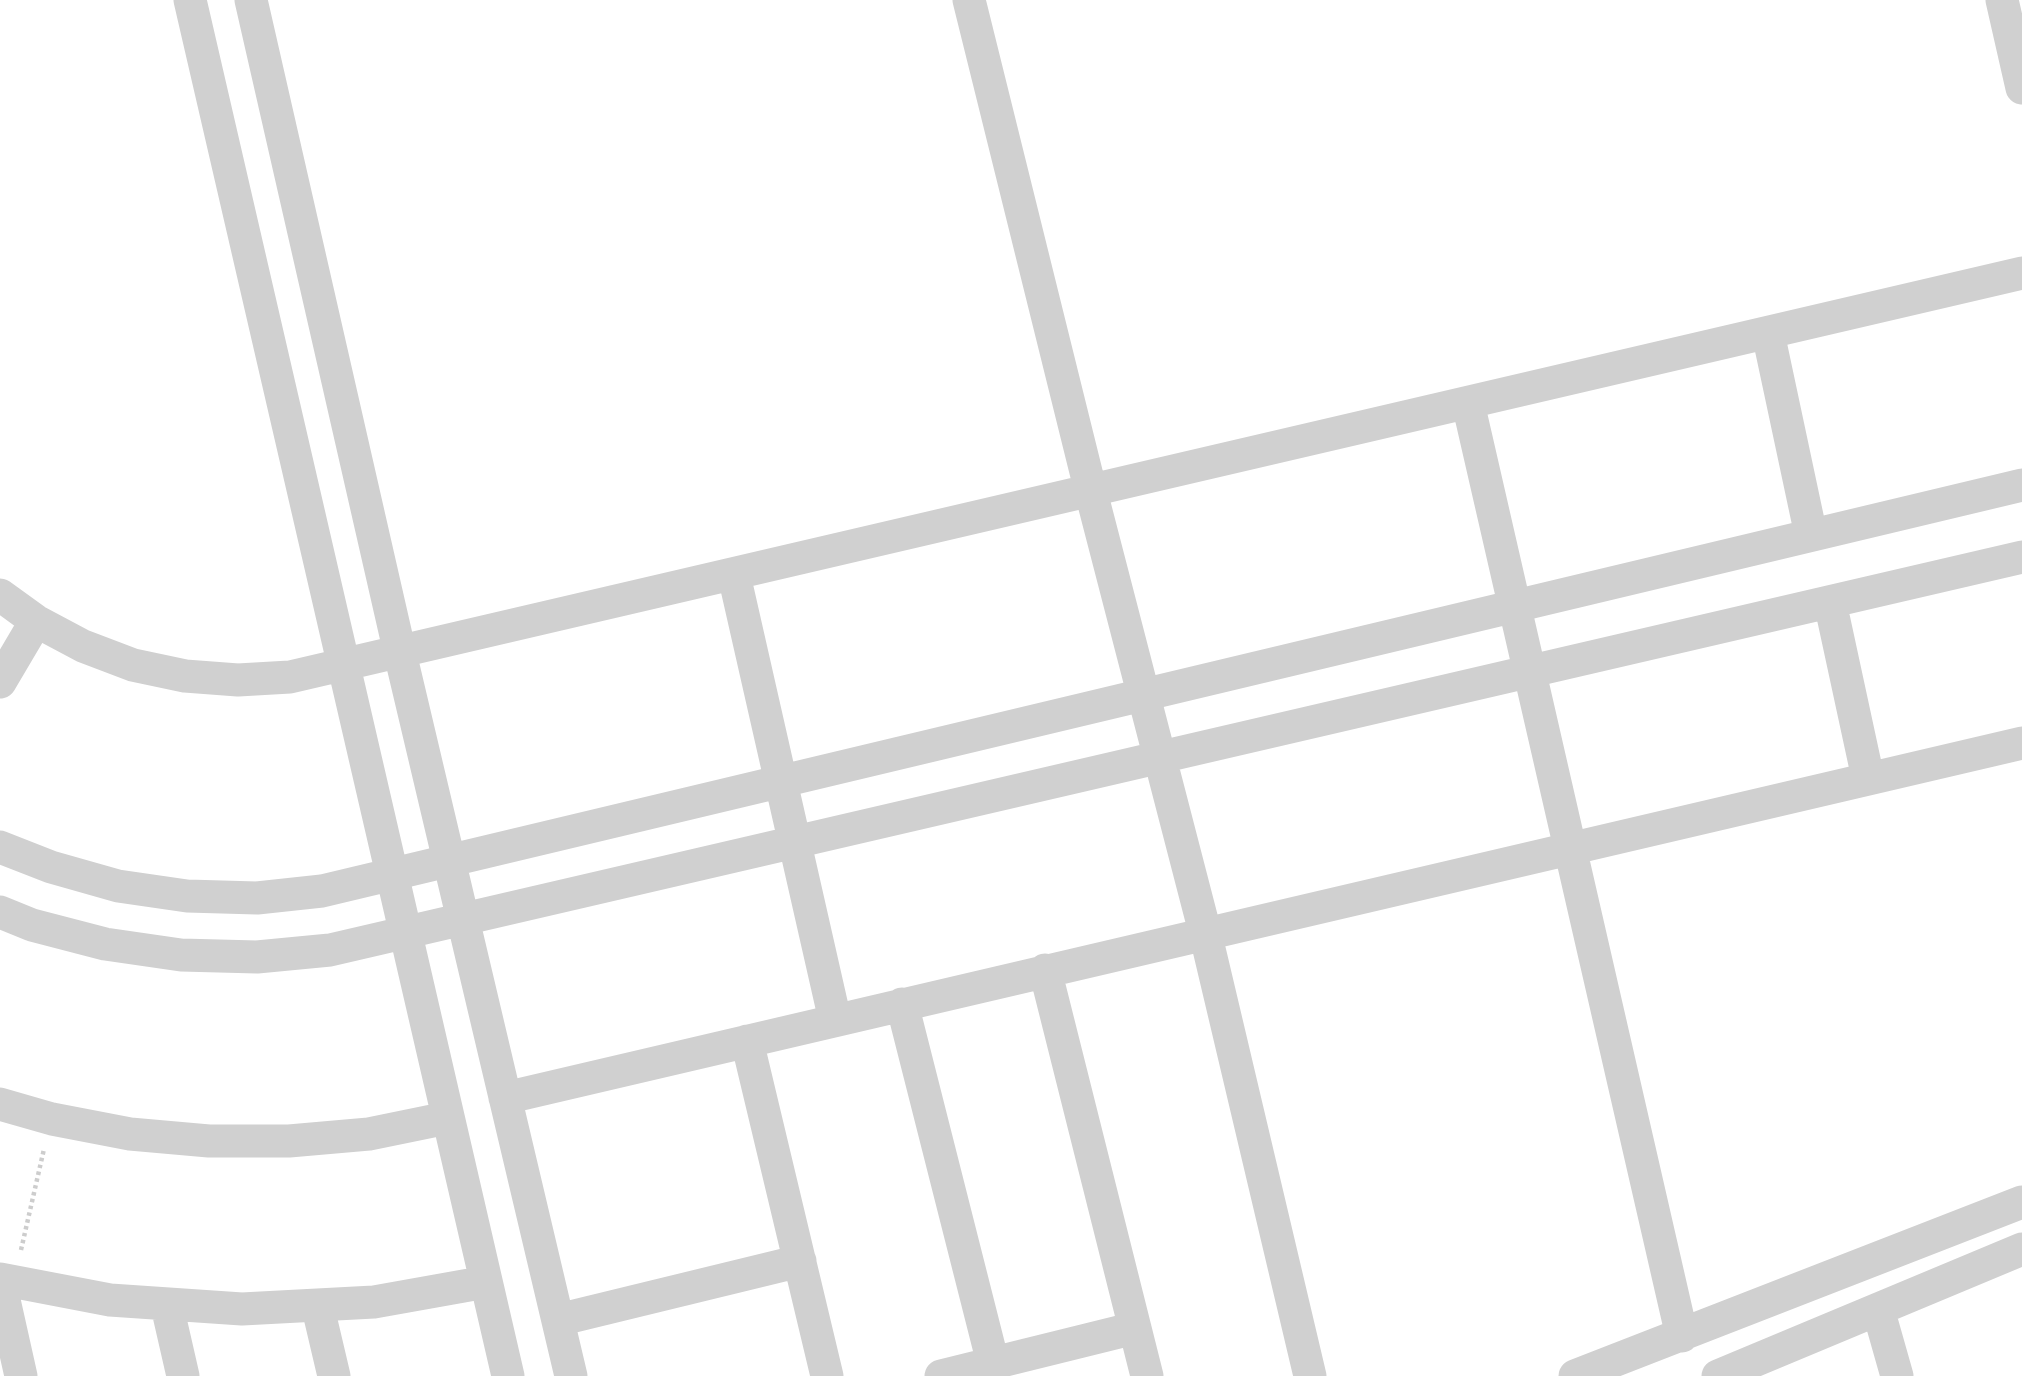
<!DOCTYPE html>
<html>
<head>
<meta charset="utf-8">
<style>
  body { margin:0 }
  canvas { display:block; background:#fff }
</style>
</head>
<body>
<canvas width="2022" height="1376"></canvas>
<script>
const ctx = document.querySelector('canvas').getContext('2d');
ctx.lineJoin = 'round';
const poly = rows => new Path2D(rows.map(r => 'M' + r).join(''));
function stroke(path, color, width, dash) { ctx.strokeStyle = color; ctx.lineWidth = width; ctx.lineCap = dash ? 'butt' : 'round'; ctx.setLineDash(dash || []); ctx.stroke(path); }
const path = poly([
  [21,1250,44,1149]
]);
const minor = poly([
  [190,0,508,1376],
  [251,0,400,653,571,1376],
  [969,0,1091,492,1205,932,1310,1376],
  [2002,0,2022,88],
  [1768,333,1811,535],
  [1468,403,1682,1336],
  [734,575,835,1020],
  [0,595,36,621,83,646,133,665,185,676,238,680,290,677,2022,273],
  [1830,602,1868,778],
  [0,682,36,621],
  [0,847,51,867,118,886,187,896,257,898,322,891,2022,485],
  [0,912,32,925,105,944,181,955,257,957,330,950,2022,557],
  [1045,970,1147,1376],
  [902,1004,993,1363],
  [747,1041,827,1376],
  [505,1098,2022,743],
  [0,1104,52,1119,130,1134,209,1141,289,1141,369,1134,447,1118],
  [0,1279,110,1300,242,1309,374,1302,486,1282],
  [0,1282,21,1376],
  [167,1306,183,1376],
  [318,1308,334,1376],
  [1878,1309,1897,1376],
  [558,1320,800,1261],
  [941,1376,1135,1328],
  [1575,1376,2022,1202],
  [1718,1376,2022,1249]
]);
stroke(path, '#cdcdcd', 4.5, [3.5, 3.5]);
stroke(minor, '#d0d0d0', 33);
</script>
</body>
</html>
